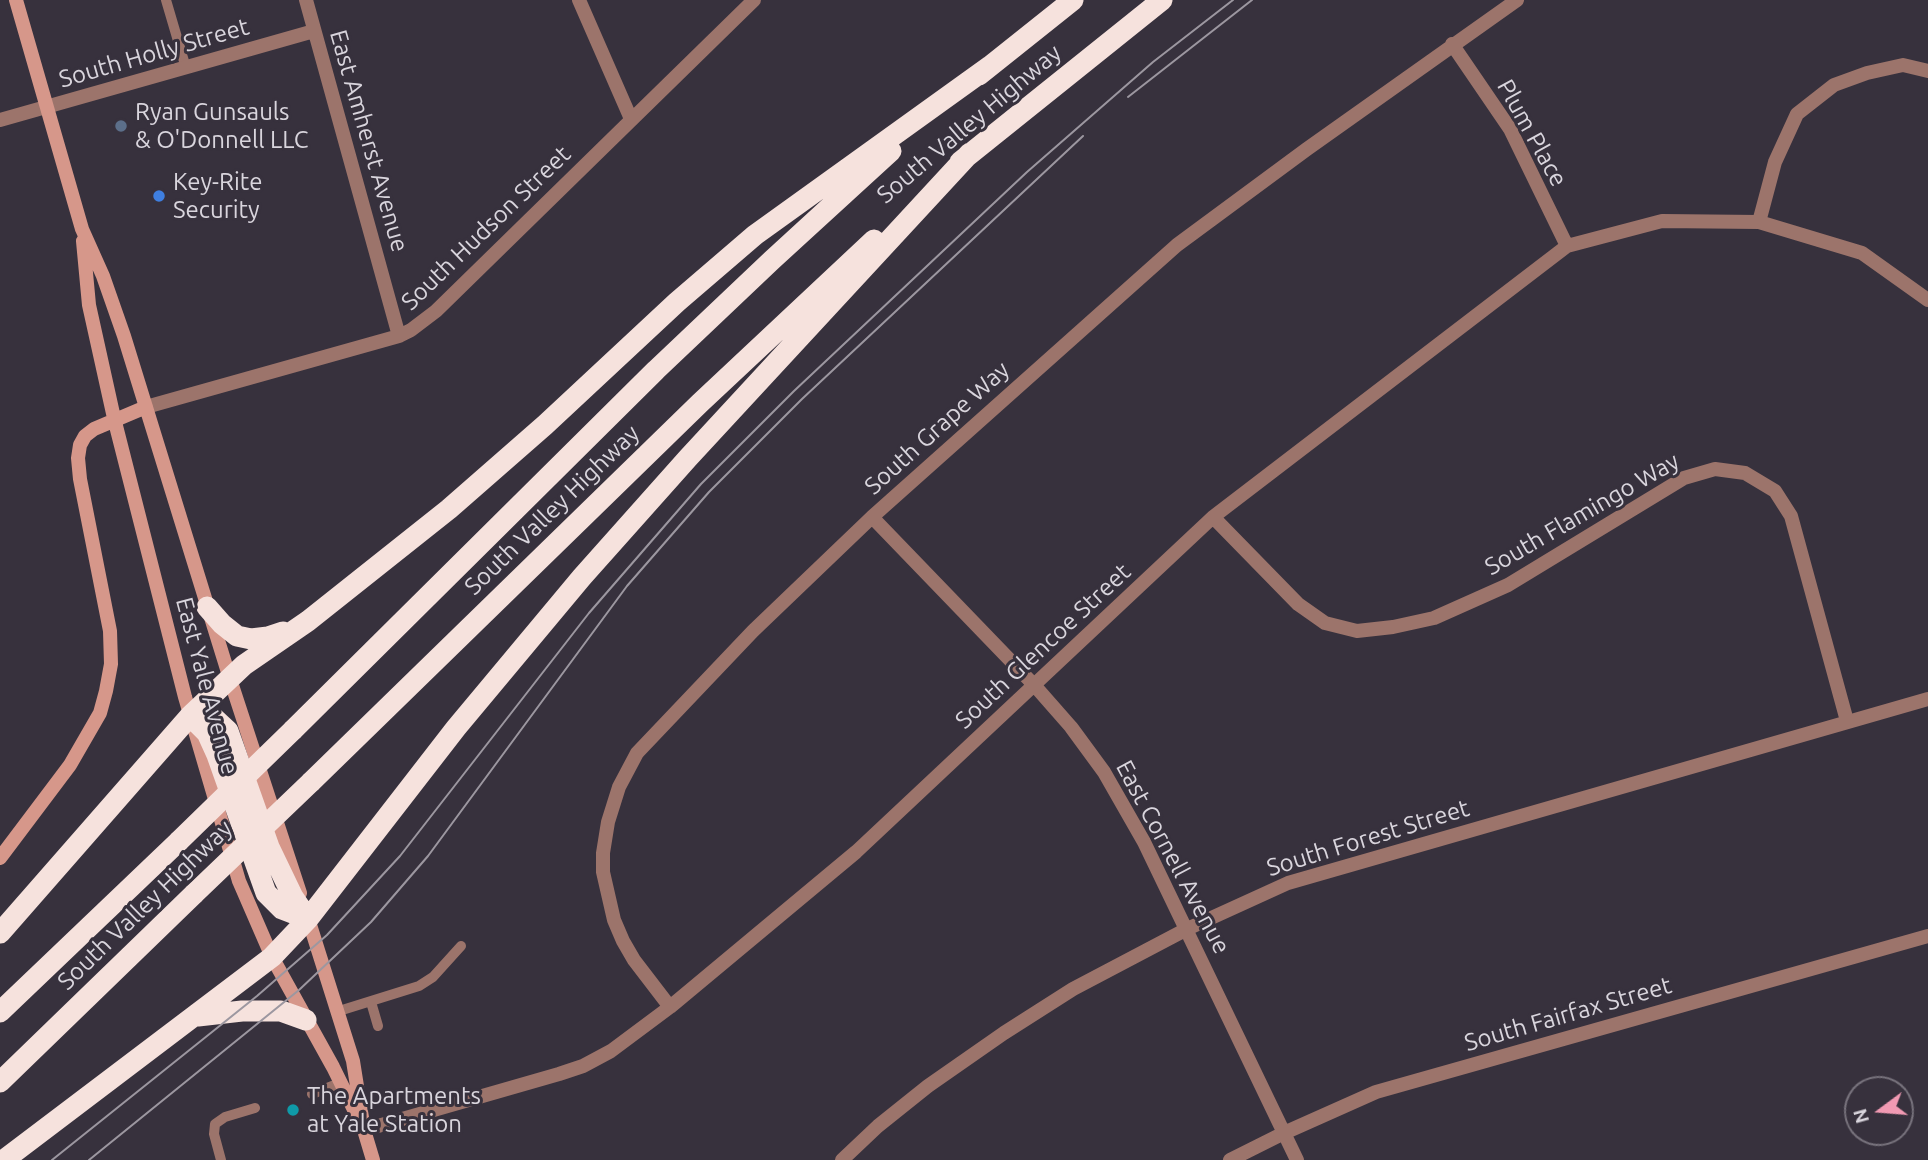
<!DOCTYPE html>
<html>
<head>
<meta charset="utf-8">
<style>
  body { margin:0 }
  #map { position:relative; width:1928px; height:1160px; overflow:hidden; background:#37313d; font-family:Ubuntu,sans-serif }
  canvas { display:block }
  .north { position:absolute; left:1844px; top:1076px; width:70px; height:70px; box-sizing:border-box; background:#37313d; border:2px solid #78737d; border-radius:50%; rotate:254deg; font-size:19px; font-weight:700; line-height:28px; text-align:center; color:#d9d5dd }
  .north::after { content:''; display:block; margin:auto; width:24px; height:32px; background:#f19ab3; clip-path:polygon(50% 0,100% 100%,50% 72%,0 100%) }
</style>
</head>
<body>
<div id="map">
<canvas width="1928" height="1160"></canvas>
<div class="north">N</div>
</div>
<script>
const ctx = document.querySelector('canvas').getContext('2d');
ctx.lineJoin = 'round';
const poly = rows => new Path2D(rows.map(r => 'M' + r).join(''));
function stroke(path, color, width, dash) { ctx.strokeStyle = color; ctx.lineWidth = width; ctx.lineCap = dash ? 'butt' : 'round'; ctx.setLineDash(dash || []); ctx.stroke(path); }
function write(font, color, halo, rows, align = 'center') {
  ctx.font = font + ' Ubuntu,sans-serif'; ctx.lineWidth = 6; ctx.setLineDash([]); ctx.textBaseline = 'middle'; ctx.strokeStyle = halo; ctx.fillStyle = color; for (const [text, x, y, turn = 0] of rows) {
    ctx.save(); ctx.translate(x, y); ctx.rotate((+turn || 0) * Math.PI / 180); ctx.textAlign = isNaN(turn) ? turn : align; if (halo) ctx.strokeText(text, 0, 0); ctx.fillText(text, 0, 0); ctx.restore();
  }
}
const lane = poly([
  [166,0,186,68],
  [371,1002,378,1026],
  [339,1011,419,986,433,977,461,946],
  [312,1094,340,1083],
  [221,1160,214,1134,215,1124,225,1117,255,1108]
]);
const street = poly([
  [306,0,399,336],
  [579,0,631,119],
  [1452,44,1510,129,1567,246],
  [1928,71,1903,65,1867,73,1834,85,1797,114,1775,162,1759,222,1862,253,1928,300],
  [0,120,314,31],
  [146,407,399,336,411,330,436,311,754,0],
  [872,517,1035,686,1071,727,1104,772,1144,842,1297,1160],
  [1213,517,1298,604,1325,623,1357,631,1393,627,1434,618,1508,585,1684,478,1715,469,1745,473,1775,491,1791,516,1847,721],
  [670,1007,634,960,623,941,614,920,603,872,603,853,608,822,619,787,637,753,753,631,872,517,1177,245,1307,149,1517,0],
  [364,1130,559,1074,583,1066,611,1051,670,1007,856,852,1213,517,1567,246,1662,221,1759,222],
  [842,1160,878,1126,928,1086,1004,1033,1073,989,1187,929,1288,883,1928,699],
  [1230,1160,1284,1133,1376,1092,1928,936]
]);
const secondary = poly([
  [16,0,82,229,103,276,124,336,230,679,300,893],
  [83,241,89,305,114,418,185,697,239,881,272,957,333,1067,364,1130,373,1160],
  [0,858,70,765,100,713,106,691,111,664,110,631,80,479,78,458,80,445,85,436,94,429,146,407],
  [306,912,353,1061,364,1130]
]);
const highway = poly([
  [979,75,1073,0],
  [960,162,1162,0],
  [207,607,222,624,237,636,251,639,268,637,283,632],
  [190,716,206,715,214,718,228,731,269,847,293,897,308,919],
  [190,716,207,733,217,755,266,893,282,909,308,919],
  [293,730,656,370,772,260,891,151],
  [311,782,700,403,874,240],
  [0,933,190,716,244,665,308,621,449,509,545,425,677,302,755,235,990,66],
  [0,1012,179,841],
  [198,1016,242,1011,281,1011,306,1020],
  [0,1082,194,894],
  [4,1160,272,957,308,919,456,728,582,577,688,458,970,153]
]);
const tram = poly([
  [1128,97,1252,0],
  [52,1160,257,996,327,935,400,856,589,613,701,484,794,391,1027,172,1153,62,1233,0],
  [89,1160,299,990,371,922,428,856,627,586,709,492,802,399,1083,136]
]);
const highwayBridge = poly([
  [179,841,293,730],
  [194,894,311,782]
]);
const markers = [
  [121,126,7,"#5c6f8a"],
  [159,196,7,"#3f7fe0"],
  [293,1110,7,"#0f9aa8"]
];
const streetNames = [
  ["South Holly Street",154,53,-16],
  ["South Valley Highway",969,124,-40],
  ["Plum Place",1532,133,61],
  ["East Amherst Avenue",369,141,74],
  ["South Hudson Street",486,228,-44],
  ["South Grape Way",937,428,-42],
  ["South Valley Highway",552,510,-44],
  ["South Flamingo Way",1582,514,-30],
  ["South Glencoe Street",1043,646,-43],
  ["East Yale Avenue",207,686,75],
  ["South Forest Street",1368,838,-17],
  ["East Cornell Avenue",1173,857,62],
  ["South Valley Highway",145,905,-44],
  ["South Fairfax Street",1568,1014,-16]
];
const poiNames = [
  ["Ryan Gunsauls",135,112],
  ["& O'Donnell LLC",135,140],
  ["Key-Rite",173,182],
  ["Security",173,210],
  ["The Apartments",307,1096],
  ["at Yale Station",307,1124]
];
stroke(lane, '#9c746b', 10);
stroke(street, '#9c746b', 14);
stroke(secondary, '#d6978a', 14);
stroke(highway, '#f6e2dd', 21);
stroke(tram, '#9c97a0', 2);
stroke(highwayBridge, '#f6e2dd', 21);
for (const [x, y, r, color] of markers) { const dot = new Path2D(); dot.arc(x, y, r, 0, 2 * Math.PI); ctx.fillStyle = color; ctx.fill(dot); stroke(dot, '#37313d', 2.5); }
write('24px', '#d9d5dd', '#37313d', streetNames);
write('24px', '#d9d5dd', '#37313d', poiNames, 'left');
</script>
</body>
</html>
